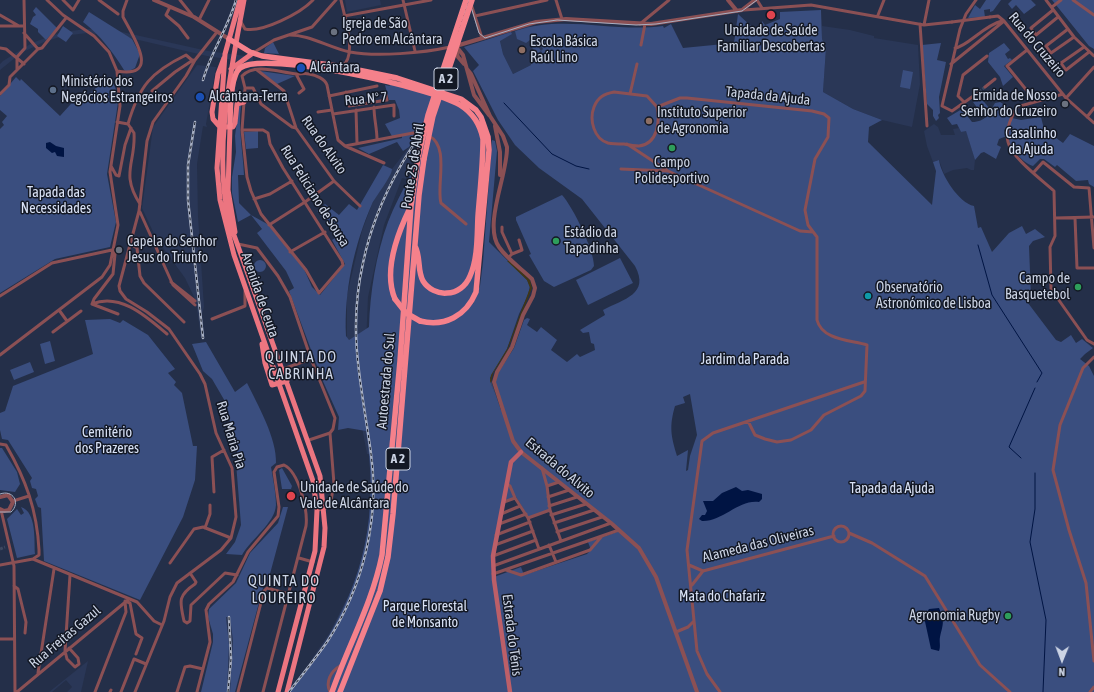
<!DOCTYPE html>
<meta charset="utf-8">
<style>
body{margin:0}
#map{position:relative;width:1094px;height:692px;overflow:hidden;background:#242f49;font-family:"Asap Condensed",sans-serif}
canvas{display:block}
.north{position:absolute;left:1042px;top:640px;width:40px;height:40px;-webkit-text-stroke:3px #131824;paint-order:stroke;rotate:181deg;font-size:11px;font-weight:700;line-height:16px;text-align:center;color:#ccd4e5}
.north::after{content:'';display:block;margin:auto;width:14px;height:18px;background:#ccd4e5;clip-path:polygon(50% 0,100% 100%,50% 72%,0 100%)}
</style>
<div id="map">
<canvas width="1094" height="692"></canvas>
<div class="north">N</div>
</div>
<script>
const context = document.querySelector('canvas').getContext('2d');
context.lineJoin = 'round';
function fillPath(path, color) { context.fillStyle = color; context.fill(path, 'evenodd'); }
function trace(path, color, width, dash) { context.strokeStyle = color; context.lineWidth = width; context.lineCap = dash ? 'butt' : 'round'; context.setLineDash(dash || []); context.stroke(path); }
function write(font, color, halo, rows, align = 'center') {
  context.font = font + ' "Asap Condensed",sans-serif'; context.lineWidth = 3; context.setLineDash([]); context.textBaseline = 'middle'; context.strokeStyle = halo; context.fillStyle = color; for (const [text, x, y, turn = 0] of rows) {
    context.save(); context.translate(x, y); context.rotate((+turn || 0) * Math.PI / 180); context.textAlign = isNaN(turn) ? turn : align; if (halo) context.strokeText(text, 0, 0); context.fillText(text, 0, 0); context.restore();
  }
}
fillPath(new Path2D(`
 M345,0H380L381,5L347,12Z
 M530,26L544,49V56L531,63V65L513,74L503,54L499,36Z
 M822,26L850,30L874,36V38L918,45L920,84L912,127L882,120L853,109L823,92L826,48L822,39Z
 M87,29L113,30L208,51L253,57V63L207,56L126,37L87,33L63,36L44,42L21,53L0,70V64L3,61L32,43L62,32Z
 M197,65L216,67L206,124L207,127L203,126L197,164L198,216L204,307L202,314L205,338H201L196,301L185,278L156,238L142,208L153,127Z
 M934,124L938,127L941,135H955L953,129L959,128L961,132L966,130L975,160L974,170H971L967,168L953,170L944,174L939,160L933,162L927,146L924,131Z
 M409,147L414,150L406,179L402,178L384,225L368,297L366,345L379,454L364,579L316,664L311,660L329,634L352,589L360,568L369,525L371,476L370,454H367L347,348V295L362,231L372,204L392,169Z
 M226,617H231L233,641L230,692H227L229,645Z
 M88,661L81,692H67L72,687L66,680L52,692H49Z`), '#2a3757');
fillPath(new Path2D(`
 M986,0H1001L993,11L990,12V9L984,10L985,17L968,18L975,5L980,9Z
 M1012,0H1031L1036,5L1024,14L1016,5L1012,9L1008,4Z
 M1052,0H1094V49L1089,46Z
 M36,7L57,28L46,40L38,32V29L30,24L33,17L36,15L33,11Z
 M821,10L822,39L826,48L823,92L853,109L882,120L869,127L868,142L932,205L936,171L933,162L939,160C941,175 959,203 974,206L978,228L981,227L992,252L1009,233L1022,226L1026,234L1035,229L1045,237L1033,241L1029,246L1031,297L1028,303L1056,340L1061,342L1071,335L1076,343L1082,339L1093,348L1085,354L1080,359L1089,366L1094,376V692H287C298,678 311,664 321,649C365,579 379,513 366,431L348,428L338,430L339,417L322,379L289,291L294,288L286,271L257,233L262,229L251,215L238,222L232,193V177L236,152L235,136L239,105L241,106C238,129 243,151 244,175H238L239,203L251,215L269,225L304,269L312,287L320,295L345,264L332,240L337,237L317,211L325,204L339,215L349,204L357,210L383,165L392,169C392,176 376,196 372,204C354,245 344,291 346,336L349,340L369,327C370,293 376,254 388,222C394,206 403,190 411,174L410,197L415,157L421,134L418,133L409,147L403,151L397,142L369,154L358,148L402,138V136L393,138L385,124L400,118L399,110L395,100H389L385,85L390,86L386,79C402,84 418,89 433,94C470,105 485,111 486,153L473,304L480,286L483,262L492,140L495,141L497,151L489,242L527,280L530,286L528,295L519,314L507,349L490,378L501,410L505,412L495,382L498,373L514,348L524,320L527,318L530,319L527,325L537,332L541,327L557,340L551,350L567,362L577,354L580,357L595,350L594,344L591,343L589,332L583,333L580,330L605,315L603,310C624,299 650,294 635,266L582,199L539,168L515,145L498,120L473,71L479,65L464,47L511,32L512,34L500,41L503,54L513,74L531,65V64L544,56L541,51L536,54L530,44L535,41L541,51L543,49L538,39L531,41L530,40L526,43L517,39L515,31C565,14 613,33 663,26L664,28L671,24L683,48L734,43L738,14L753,28L762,25V21L765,25L780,19V12ZM690,394L697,435L690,456L688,470L686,471L688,450L677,456C671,436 669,427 675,406L685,403L683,397ZM560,481L620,531L588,542L591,550L587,554L524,575L521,567L494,577L493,555L505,501L516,497L529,518L551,510L548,486Z
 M89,12L132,39L140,54L135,68L127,72L124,70C112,51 101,36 83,22Z
 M63,26L73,33L66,42L57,36Z
 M273,42L279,54L264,53L265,48Z
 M941,43L937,60L946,62L939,97L940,113L938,115L939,118L936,121L933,116V110L927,104L922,45Z
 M1004,43L1010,50L1005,54L1008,59L1010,58L1012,60L1004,66L1013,77L1003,86L1000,77L988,62L989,53Z
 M903,70L913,72L910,89L900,87Z
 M260,71L295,76L277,84Z
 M110,76L119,96L107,174L116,222L110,247L55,259L0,293V129L4,125L2,122L7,116L0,110V96L16,77L20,81L21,79L60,116L79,95L83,99Z
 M980,97L990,109L984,117L973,102Z
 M1000,102L1014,111L1012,118L1021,120L1041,117L1044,129L1063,143L1070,134L1094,146V187L1089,184L1088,180L1076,181L1057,165L1055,167L1044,159H1040L1033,166C1022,163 1010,147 1007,136L999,139L997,145L1001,147L996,159L984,152L981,153L975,160L966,131L961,132L957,124L952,125L947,118L962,109L972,122C986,122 989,113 995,103Z
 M258,131V148L246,149L244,132Z
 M562,195C573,207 594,250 594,266L591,270L554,287L544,281L529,255L531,254L516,220V217Z
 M620,258L633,283L588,305L576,280Z
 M254 266a6 6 0 1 1 12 0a6 6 0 1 1-12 0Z
 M110,319L120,323L123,320L148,335L175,369L168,373L176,382L174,385L182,393L193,446H197L195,480L183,517L140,600L44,561L41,508L38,507L35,499L38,496L36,489L32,488L30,481L32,478L8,440L2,439L0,430V413L5,411L13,386L93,354L85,320Z
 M50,341L55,361L45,364L40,344Z
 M206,342L235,392L247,383C258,405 277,439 276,463L271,467C273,479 276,493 276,505C275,523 251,539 242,555L226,554L235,542L241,525L236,463L239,462L226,403L212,379L203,371L192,344Z
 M30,362L34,372L14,380L10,370Z
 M0,448H2L17,472L20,484L15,492L0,490Z
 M282,468L292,486L291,489H282L279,470Z
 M21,507C37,512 34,541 35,554L17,558L7,519L17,509L21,515L24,513Z
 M283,507H288L267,585L264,584L235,692H230L233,641L230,617H226L229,645L227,692H201L213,642V634L208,617L209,609L236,583L250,553L278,523Z`), '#3a4e7f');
fillPath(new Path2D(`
 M507,261H510L530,280L532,288L507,351L493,373L491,383L495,394L490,381L491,375L507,349L530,288L527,280Z`), '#403717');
fillPath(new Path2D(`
 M50,142L56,146L64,148V157L57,156L55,152L52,153L46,148V143Z
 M736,487L742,491L748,490L762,494V499L759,502C739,499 722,522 702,521L699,519L702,515H705L707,511L703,501H713L722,493Z
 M939,608C945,622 943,624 940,637C939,642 941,646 939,651L931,649L924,617L929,609Z`), '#001443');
trace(new Path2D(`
 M504,103L552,154L576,166L589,169
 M978,245L992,295L1042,373L1037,382
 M1021,458L1009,447L1035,388
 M1035,473V509L1030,542L1046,620L1043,692`), '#001443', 1);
trace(new Path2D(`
 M979,92L985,87
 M0,549L5,547`), '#3d4860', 3, [3, 1.5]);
trace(new Path2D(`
 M63,0L73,10L79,0
 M99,0L118,14
 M180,0L192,15
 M341,0C344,15 358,57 342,66
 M403,0L415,51
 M556,0L562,19
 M757,0L762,8
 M976,0L966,14L960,29L942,106L952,111L979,92
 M1046,0L1074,37L1094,56
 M1073,0L1094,15
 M471,4L482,38
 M170,7L166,15L179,26L188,38
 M1052,7L1061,0
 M744,10L811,5L924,25L952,22
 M1053,10L1031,28L1036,35L1058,17
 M0,15L19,26H24
 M878,15L884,0
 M344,16L431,0
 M475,16L547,0
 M990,17L998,16L1004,21L1066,98L1094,123
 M199,20L209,0
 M241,22L245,29C262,33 301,13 313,0
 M640,24L669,0
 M920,24L927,126
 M924,25L929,0
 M0,26H18
 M1068,29L1046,46L1051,53L1074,37
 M24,33L38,49
 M288,35C309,34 329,48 350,52C377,57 423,53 450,47
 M641,45L645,24
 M1084,47L1061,63L1066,70L1089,52
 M0,48L6,49L24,64
 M955,48C967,47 984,25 1002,21
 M1027,50L1007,66L1028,92
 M253,53L274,40L312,27L336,0
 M17,57L25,48L24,0
 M17,57V69
 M951,64L1004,21
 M257,70L284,91L296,128L334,181L360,206
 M117,71C162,79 133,36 123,17V11L127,0
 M296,74L304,89L299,93
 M985,87L995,79
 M245,88H253L261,104L292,127L296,128
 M152,91L175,72L193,60
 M346,92L349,106L387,100L386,95
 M614,92L647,96L657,107C660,121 658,144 639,146C634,146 629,145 624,144C619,144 613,144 608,143C594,139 589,120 594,107C598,97 604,94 614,92Z
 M0,94L9,85L10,77L38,49L42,48L66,18
 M630,94L637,64
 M1063,94L1017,107C1011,117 1005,130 1008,142C1011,157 1042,180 1054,191L1055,236L1050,247L1051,289L1087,340L1094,344
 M329,96L377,86
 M1066,98L1094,67
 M136,99L143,102
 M964,102L958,96L963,75L987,56
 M374,107C374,119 377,128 377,140
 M657,107L680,98H687L812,111L824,114L829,118L828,137L815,159L805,210L808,225L817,237V320C822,340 850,340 867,345L865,391L861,396L824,415L811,430L791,440L777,442L765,439L755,435L748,421
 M356,110L357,143
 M318,112L332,110
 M333,114L394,105V116
 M1087,117L1094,108
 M117,122L128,124L134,133C136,163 120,173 140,204
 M128,124C139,86 151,72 186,55L193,61
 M242,130H263L268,133L270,144L283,168L342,261L343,265L319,293L306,270L261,214L251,191L247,177L242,130L245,88L242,76C255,62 281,73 297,74C301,74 306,73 309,74C316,75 325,79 327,85L338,140L345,146L384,163
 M429,136C450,146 436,186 441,203L466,224
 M627,144L668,171L800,231L813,232
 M345,146L413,133L424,134
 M111,166L116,175L119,176L125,145L131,128
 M621,169L668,171
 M1034,172L1043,162L1074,187L1089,188L1094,248
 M254,199L270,194L292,181
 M140,212L173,285L195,305
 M1055,218L1094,217
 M1075,218L1077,268H1094
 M269,225L305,202L334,181
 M502,227V232L512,254L509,257
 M130,244L137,248L140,276L144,283L184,322
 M238,244L257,248L278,276L290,297L311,359L335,418L333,429L330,433L334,484L330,506L324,509L317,510
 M112,250L115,254L113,274L94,299L92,304C120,292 147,317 167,334
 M290,252L325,232
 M512,254L522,250L519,240
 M171,282L195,301
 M0,296L52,263L112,250
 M92,304L118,314
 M59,310L67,321
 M212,319L245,306V291
 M53,332L81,311
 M0,355L102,277L110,265L118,225L110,172L120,106L117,71L109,52L94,36L63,15L47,0
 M1094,357L1083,368L1060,425L1053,470L1069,530L1086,583L1094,661
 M283,369L311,359
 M309,440L330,433
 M0,444L6,445C26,480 37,510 39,550V555L33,559L0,565
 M542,468L547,486L550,510L561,541
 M507,484L510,486L515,498L528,518L539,549
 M547,486L559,482
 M214,492L212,457L224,450
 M548,497L569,490
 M13,501L29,496
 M504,502L515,498
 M549,506L577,497
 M1,510L14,566L15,692
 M501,514L520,506
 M551,515L586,504
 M528,518L550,510
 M554,523L594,510
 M499,524L526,514
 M833 534a8 8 0 1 1 16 0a8 8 0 1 1-16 0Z
 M205,528L210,514V505
 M557,532L602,517
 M849,533L872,543L925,576L980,665L1010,692
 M496,535L530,522
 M495,545L533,531
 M549,545L556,562
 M493,556L536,540
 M299,558L313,562
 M33,559L137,602L154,621L162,625
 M170,563L194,529L203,527L231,538
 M689,565L703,571L834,536
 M493,566L611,523
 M506,570L521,575L590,550L602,536
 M190,573L196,582L195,584C177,596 180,602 184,621L187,623L190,621L191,605L225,573L237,575
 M493,574L619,530
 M692,585L703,571
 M14,586L18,589L26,622L25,633
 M125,601L130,603L136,634L142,638L136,654
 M676,632L688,627L694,621
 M0,639H14
 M69,648L78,658L79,664L75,667L67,659L65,651L70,575
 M38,673L54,569
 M17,692L129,599
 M95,692L126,612L125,602
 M110,692L111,690
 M121,692L134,659L146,664
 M135,692L164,621L170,597L177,583L221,550L231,538L236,517L232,468L216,433L205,384L200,374L169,329L147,312L126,299L120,291L119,286L139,211L147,141L153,122L186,76L195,60L217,32
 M177,692L185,667L190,666L203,669
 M197,692L210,642L206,610L209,604L233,582L248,552L278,516L279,507L274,472L277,467L284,465C299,472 308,511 306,526L263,692
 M238,692L264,591L267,588L289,594
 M330,692C325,682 331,671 340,666
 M720,692L707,674L697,651L687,550L702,441L713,433L864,382
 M1090,692L1094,687`), '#8b5054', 3);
trace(new Path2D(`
 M154,0L194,17L229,39
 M728,0L737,11
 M456,46L536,22L566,19L651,24L742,10L755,0
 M456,46L463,55L474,95L489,115
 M456,50L458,57L464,64
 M467,69L471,74L490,116L503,136L507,147C508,174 483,224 499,247C507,259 522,269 532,279L535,288L533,296L523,315L512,347L497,372L494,382L513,441L521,452L611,523L639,548L656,577L697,692
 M495,126L500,152V175
 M0,497L8,495L13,502L9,510L4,511L0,509`), '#8b5054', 4);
trace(new Path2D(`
 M510,692L494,580L493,556L511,462L521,452`), '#bc5f68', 4.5);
trace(new Path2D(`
 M240,0L225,54L217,168L220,200L234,255L313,481L317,510L315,551L278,692
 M244,0C231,71 213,150 229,221L320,476L325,528L324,547L287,692
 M224,58L218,74L212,112L213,119L220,127H233L235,123L237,104L244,102
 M231,69L253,53
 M230,127L228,190L235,232
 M262,344L265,363L272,385L287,381`), '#ec7580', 5);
trace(new Path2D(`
 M229,39L250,52L262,56L338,66L368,72L397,78L461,99L476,110L481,117L488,137L489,150L476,292C466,316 445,327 420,321
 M230,127C230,114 230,76 240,68C265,50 433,88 460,105C473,113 480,124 483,139C483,165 480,190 478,216C477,235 478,258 470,276C466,286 457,293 447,293C438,294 428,289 423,281C417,270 421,257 415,246
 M395,299C383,271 397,235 409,210
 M332,692C348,646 372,604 382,555L400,361L411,206L418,158
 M340,692L380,591L388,557L393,514L419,195L424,159`), '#f5818b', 5.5);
trace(new Path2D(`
 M469,0L479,33L485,38L529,24L557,20L636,25L656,24L742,11L757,0
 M0,494C13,489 21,503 11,512H0`), '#a8b0c3', 1);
const rail = new Path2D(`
 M203,80C211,52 228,28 236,0
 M195,122L188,165V200L203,338
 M228,692L231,659L229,617
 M289,692C302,675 315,659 327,642C363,587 380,519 371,454C362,386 347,334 363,263C370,229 383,197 400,167C409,150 422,134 430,116C436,103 439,88 444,74C452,49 461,25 468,0`);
trace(rail, '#a8b0c3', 2.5);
trace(rail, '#131824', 1, [3]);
trace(new Path2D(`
 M952,22L990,17`), '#8b5054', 3);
trace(new Path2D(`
 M418,158L428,115L466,0
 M424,159L433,116L472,0
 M395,299L406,313L420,321`), '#f5818b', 5.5);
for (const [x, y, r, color] of [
 [771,15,5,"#e0444e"],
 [334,32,4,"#6b7280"],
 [522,50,4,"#8d6e63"],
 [301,68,5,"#1a4fb4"],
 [53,90,4,"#5c6f8a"],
 [200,97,5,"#1a4fb4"],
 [1065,104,4,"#6b7280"],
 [649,121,4,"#8d6e63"],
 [672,148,4,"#2e9e5b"],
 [556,241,4,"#2e9e5b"],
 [119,250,4,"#6b7280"],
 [1078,287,4,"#2e9e5b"],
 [868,296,4,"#0f9aa8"],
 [291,496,5,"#e0444e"],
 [1008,616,4,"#2e9e5b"]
]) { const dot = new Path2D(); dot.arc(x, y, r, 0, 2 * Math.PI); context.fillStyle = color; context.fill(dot); trace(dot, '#131824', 1.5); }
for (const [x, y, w] of [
 [446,79,24],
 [398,459,24]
]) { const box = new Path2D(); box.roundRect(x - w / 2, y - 11, w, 22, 3); context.fillStyle = '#131824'; context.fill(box); trace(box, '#ccd4e5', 1); }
write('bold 13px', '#ccd4e5', null, [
 ["A 2",446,79],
 ["A 2",398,459]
]);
write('14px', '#ccd4e5', '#131824', [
 ["Igreja de São",342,24],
 ["Pedro em Alcântara",342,40],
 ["Unidade de Saúde",771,31,"center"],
 ["Familiar Descobertas",771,47,"center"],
 ["Escola Básica",530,42],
 ["Raúl Lino",530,58],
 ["Alcântara",310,68],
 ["Ministério dos",61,82],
 ["Negócios Estrangeiros",61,98],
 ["Ermida de Nosso",1057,96,"right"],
 ["Senhor do Cruzeiro",1057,112,"right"],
 ["Alcântara-Terra",209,97],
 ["Instituto Superior",657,113],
 ["de Agronomia",657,129],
 ["Campo",672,163,"center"],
 ["Polidesportivo",672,179,"center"],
 ["Estádio da",564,233],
 ["Tapadinha",564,249],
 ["Capela do Senhor",127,242],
 ["Jesus do Triunfo",127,258],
 ["Campo de",1070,279,"right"],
 ["Basquetebol",1070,295,"right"],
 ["Observatório",876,288],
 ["Astronómico de Lisboa",876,304],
 ["Unidade de Saúde do",300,488],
 ["Vale de Alcântara",300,504],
 ["Agronomia Rugby",1000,616,"right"]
], 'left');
write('14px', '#ccd4e5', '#131824', [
 ["Rua do Cruzeiro",1037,45,50],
 ["Tapada da Ajuda",768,96,6],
 ["Rua Nº 7",366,99,-5],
 ["Rua do Alvito",324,145,55],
 ["Ponte 25 de Abril",413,166,-81],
 ["Rua Feliciano de Sousa",315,196,58],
 ["Avenida de Ceuta",260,295,71],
 ["Autoestrada do Sul",386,381,-85],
 ["Rua Maria Pia",231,435,73],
 ["Estrada do Alvito",560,468,40],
 ["Alameda das Oliveiras",758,544,-14],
 ["Estrada do Ténis",512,635,83],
 ["Rua Freitas Gazul",65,637,-40]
]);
write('14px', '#d9e2f6', '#131824', [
 ["Casalinho",1031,134],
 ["da Ajuda",1031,150],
 ["Tapada das",56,193],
 ["Necessidades",56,209],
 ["Jardim da Parada",745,360],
 ["Cemitério",107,433],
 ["dos Prazeres",107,449],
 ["Tapada da Ajuda",892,489],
 ["Mata do Chafariz",722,597],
 ["Parque Florestal",425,607],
 ["de Monsanto",425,623]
]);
context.letterSpacing = '1px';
write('15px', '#ccd4e5', '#131824', [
 ["QUINTA DO",301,357],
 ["CABRINHA",301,374],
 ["QUINTA DO",284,581],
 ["LOUREIRO",284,598]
]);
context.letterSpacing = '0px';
</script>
